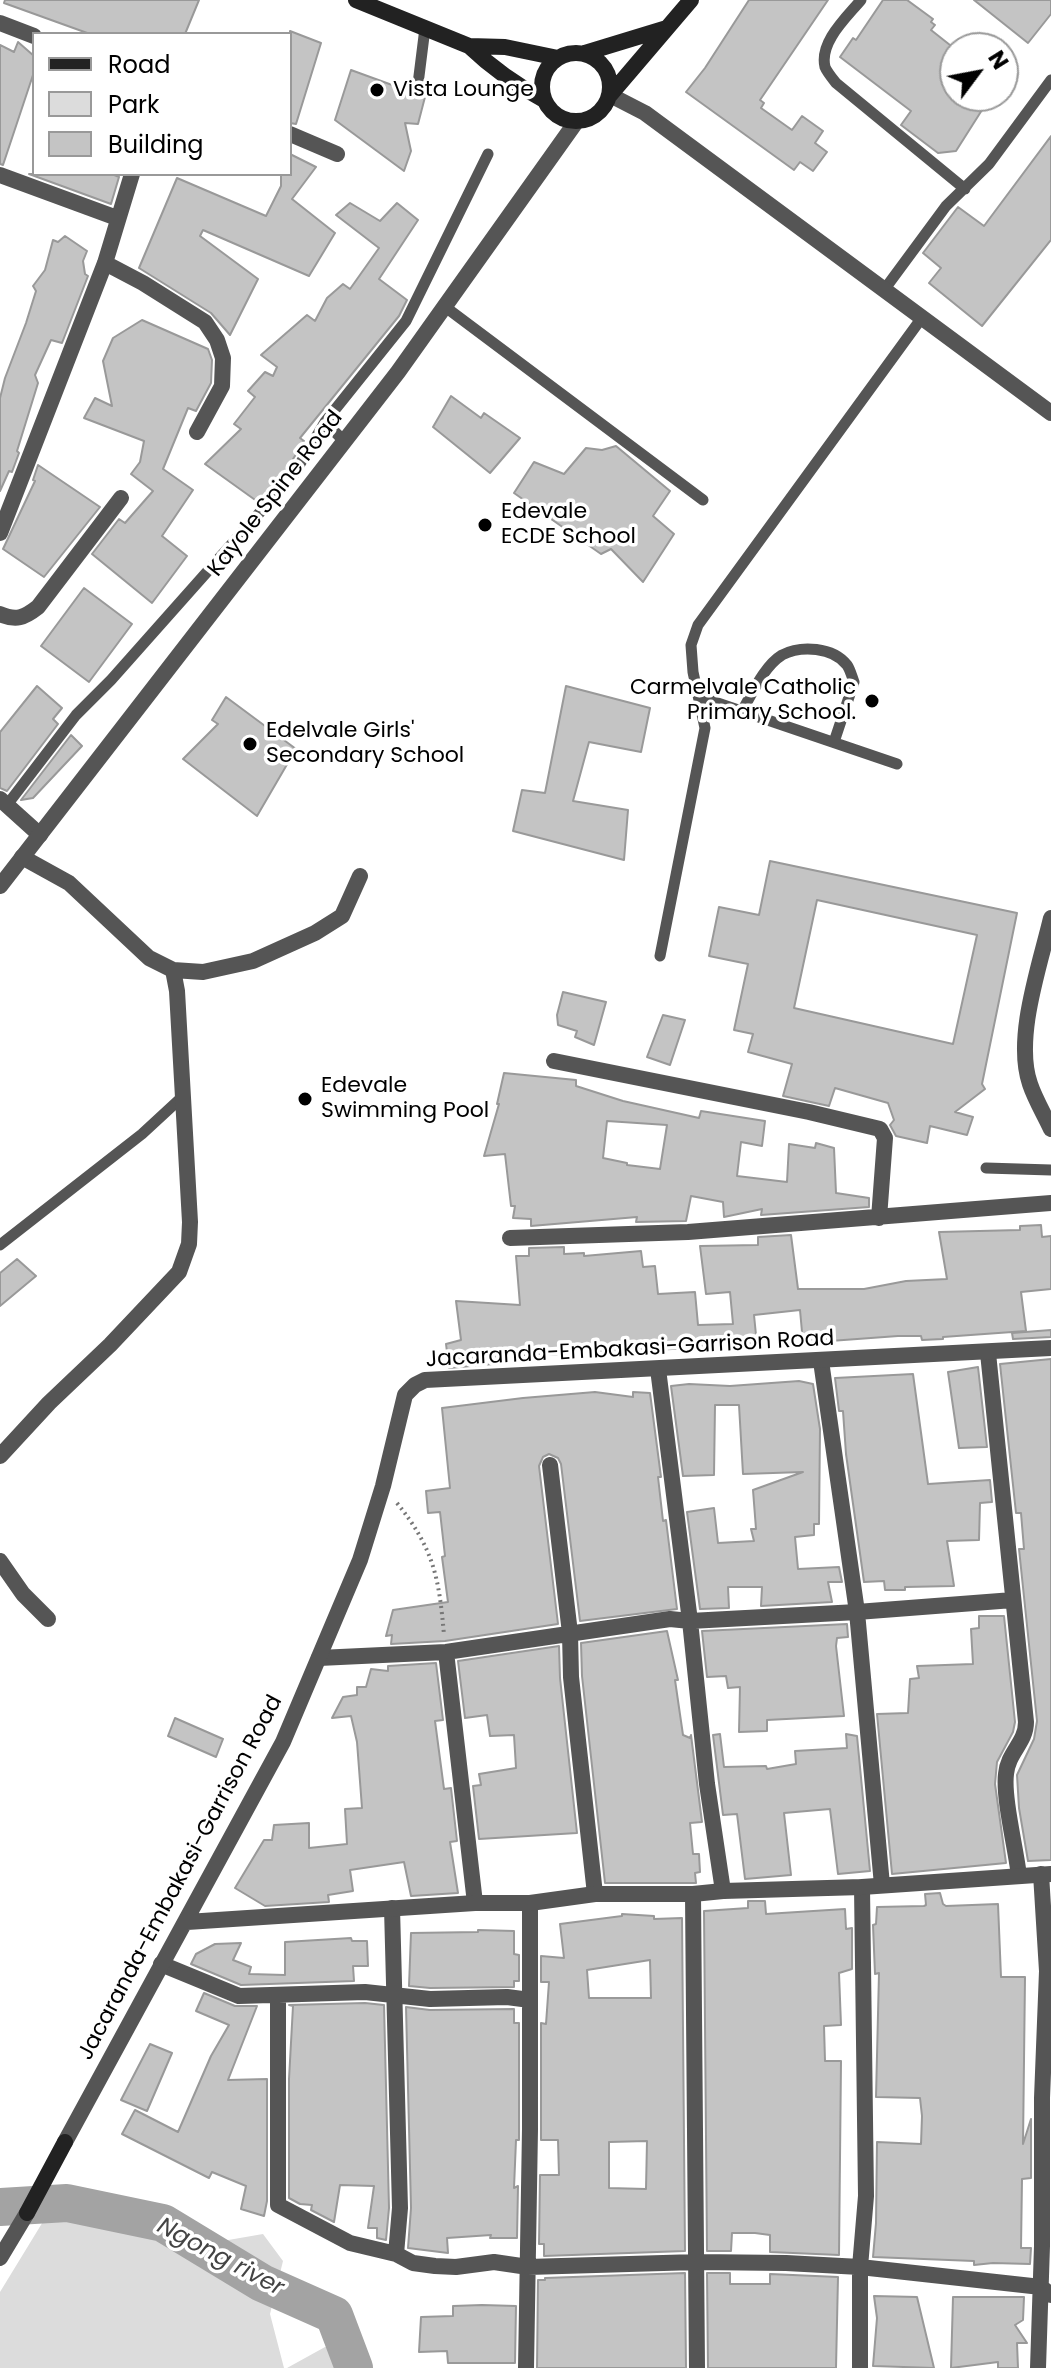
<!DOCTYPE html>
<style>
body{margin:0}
#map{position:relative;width:1051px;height:2368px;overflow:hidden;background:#fff;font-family:Poppins,sans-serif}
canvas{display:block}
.legend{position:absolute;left:32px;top:32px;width:260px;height:144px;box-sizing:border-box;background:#fff;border:2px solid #999;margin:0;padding:10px 14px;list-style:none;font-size:24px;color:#000}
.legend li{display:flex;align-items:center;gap:16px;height:40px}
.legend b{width:40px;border:2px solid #999}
.north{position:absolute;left:939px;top:32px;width:80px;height:80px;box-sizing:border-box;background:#fff;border:2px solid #999;border-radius:50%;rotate:58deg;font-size:22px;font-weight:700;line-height:32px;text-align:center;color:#000}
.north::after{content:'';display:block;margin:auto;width:28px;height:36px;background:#000;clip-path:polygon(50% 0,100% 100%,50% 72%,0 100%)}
</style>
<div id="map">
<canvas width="1051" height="2368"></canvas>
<ul class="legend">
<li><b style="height:10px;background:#222"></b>Road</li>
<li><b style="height:22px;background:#dcdcdc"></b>Park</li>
<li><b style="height:22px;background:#c4c4c4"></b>Building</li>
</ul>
<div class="north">N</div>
</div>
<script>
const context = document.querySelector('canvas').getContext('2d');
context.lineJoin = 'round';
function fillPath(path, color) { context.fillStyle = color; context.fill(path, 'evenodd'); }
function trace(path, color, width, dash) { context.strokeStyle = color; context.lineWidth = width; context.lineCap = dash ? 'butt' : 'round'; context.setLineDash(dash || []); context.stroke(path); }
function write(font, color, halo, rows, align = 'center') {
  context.font = font + ' Poppins,sans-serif'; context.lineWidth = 7; context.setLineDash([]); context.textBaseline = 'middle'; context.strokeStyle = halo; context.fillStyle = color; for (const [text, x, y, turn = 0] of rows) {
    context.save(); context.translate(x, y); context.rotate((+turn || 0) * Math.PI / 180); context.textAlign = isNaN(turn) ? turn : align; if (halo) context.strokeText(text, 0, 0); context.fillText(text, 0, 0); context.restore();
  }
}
fillPath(new Path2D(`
 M120,2208L177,2221L211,2243L263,2234L283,2261L270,2314L284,2368H0V2292L44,2220Z
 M362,2338L371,2368H287L325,2347Z`), '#dcdcdc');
trace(new Path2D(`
 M0,2207L67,2203L163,2223L262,2283L334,2315L354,2368`), '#a3a3a3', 38);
const building = new Path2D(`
 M5,0H199L185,34H90L4,3Z
 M749,0H828L760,100L764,103L761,108L792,130L802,116L823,131L815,143L827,152L813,171L800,162L794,170L686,92L705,68Z
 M883,0H907L933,19L931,22L935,25L931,30L955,49V79L951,85L955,88V96H964L982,110L956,151L938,153L901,125L911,111L840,57L853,38L856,40Z
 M974,0H1051V14L1028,43Z
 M290,31L321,43L296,124L290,123Z
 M18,42L34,56V72L3,165L0,164V45L14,52Z
 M351,70L425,97L418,124L405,123L411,151L404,171L335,120Z
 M1051,136V240L982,326L929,283L941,268L923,253L958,207L984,226Z
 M290,154L316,167L292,199L335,233L309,276L203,230L200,236L258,279L230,335L211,313L139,268L177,178L266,216L281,186V174H290Z
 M29,174H112L119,177L111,204Z
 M350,203L380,221L397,203L418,220L379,279L407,300L399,316L300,438L304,441L287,469L258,502L205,464L241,429L234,424L255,397L248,391L265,372L273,376L277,367L261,355L307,315L315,321L327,298L343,284L350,289L379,248L336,215Z
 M65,236L87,251L83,261L85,274L88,276L62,343L51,340L35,375L38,383L17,451L19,453L12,472L9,471L0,491V398L5,378L26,323L36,291L33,286L45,270L53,240L58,242Z
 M142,320L208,349L212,360L211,383L196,411L188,408L163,469L193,490L162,536L187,556L152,603L92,554L119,519L125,523L153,491L131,474L140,462L144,441L84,418L95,398L112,406L103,361L113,338Z
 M451,396L481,418L484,413L520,438L490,473L433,427Z
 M616,446L670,491L653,516L674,534L643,582L611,549L601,554L514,493L534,462L564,474L586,448L602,450Z
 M38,465L100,507L44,577L3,549L35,481L33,480Z
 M84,588L132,624L89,682L41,646Z
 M37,686L62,708L53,719L58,724L7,791L0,788V732Z
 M566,686L650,708L641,752L589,742L573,801L628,810L624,860L513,831L522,790L545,793Z
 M226,697L296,749L257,816L183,759L218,724L212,720Z
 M71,735L82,746L33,798L21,800Z
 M770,861L1017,913L982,1084L985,1089L955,1112L973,1117L967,1135L930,1126L927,1143L896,1136L890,1125L894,1120L888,1103L835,1088L829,1106L783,1096L792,1064L748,1052L753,1034L734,1030L748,964L709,956L719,907L759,915ZM817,900L977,935L953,1044L794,1008Z
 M563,992L606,1002L594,1045L575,1037L577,1031L558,1025L557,1015Z
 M663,1015L685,1020L670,1065L647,1057Z
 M504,1073L576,1080V1086L623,1101L699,1118L701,1111L765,1121L762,1146L741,1142L737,1176L787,1182L789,1144L815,1148L816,1143L834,1148L836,1193L869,1198V1207L761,1215L762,1209L724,1217L723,1202L691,1196L686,1221L636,1222L637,1217L531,1226V1219L513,1218L515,1206H511L505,1154L484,1156L499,1104H497ZM607,1121L667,1125L660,1169L627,1165V1163L603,1158Z
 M1041,1225L1042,1237L1051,1236V1289L1021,1292L1026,1331L943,1337V1339L922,1340L921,1336H898L803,1343L800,1310L754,1315L757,1345L524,1356V1359L493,1364L449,1368L446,1344L461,1340L456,1301L520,1305L516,1256H529V1248L564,1247V1254L584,1253V1256L641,1251L643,1267L655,1266L658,1294L695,1292L698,1325L733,1324L730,1292L706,1294L700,1246L758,1245V1237L791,1235L798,1289H864L906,1281L947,1279L939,1232L1020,1230V1226Z
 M17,1259L36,1276L0,1306V1273Z
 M1051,1330V1337L1013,1339L1012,1333Z
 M1051,1359V1860L1028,1861L1019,1808L1017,1775L1034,1739L1037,1721L1019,1549H1024L1021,1513H1016L1000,1364Z
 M978,1367L987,1447L959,1448L948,1372Z
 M913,1374L928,1484L990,1480L992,1502L980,1503L979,1540L947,1541L954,1586L905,1587V1590H885L884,1581L864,1582L846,1454L843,1411H839L835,1378Z
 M799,1381L813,1384L820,1429L819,1524H814V1535L795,1537L798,1569L839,1567L842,1582H828L832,1602L761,1606L762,1587H728L729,1608L700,1609L687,1512L714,1508L718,1543L754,1541L751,1529H756L753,1490L803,1472L743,1474L739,1405H715L714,1475L683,1476L671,1386L689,1384L730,1386Z
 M595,1392L633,1397V1392L650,1393L661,1477H658L663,1521L666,1520L677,1609L580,1621L561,1464L558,1458L549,1454L543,1457L539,1466L558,1624L445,1641L391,1644L392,1635L386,1636L393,1610L448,1602L442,1557L445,1556L440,1512L428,1513L426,1491L450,1488L442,1408L523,1398Z
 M979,1616H1004L1015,1722L1013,1732L997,1762L995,1784L1006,1863L892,1874L877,1714L908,1713L910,1679L919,1678L917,1666L973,1664L971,1629L979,1628Z
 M847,1624L848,1637L837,1638L836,1646L844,1716L767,1720V1731L739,1732L740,1687L728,1688L726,1676L707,1677L702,1631Z
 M667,1631L678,1680H675L683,1735L690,1738L691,1735L702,1822L690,1823L693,1854H699L700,1872L695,1873L696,1883H605L582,1676L581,1643Z
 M559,1646L560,1678L577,1833L479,1839L473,1786L481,1785L479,1774L516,1768L514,1735L490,1736L487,1715L465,1718L458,1661Z
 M436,1663L443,1720L435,1721L444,1789L451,1788L457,1841L450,1842L458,1893L411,1896L404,1862L350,1870L353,1891L328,1895L329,1902L265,1906L235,1888L264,1840H272L274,1825L309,1823V1848L347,1844L345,1809L362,1808L357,1742L351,1716L332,1718L343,1697L357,1695V1687H366L371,1669L388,1671V1666Z
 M175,1718L223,1739L216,1757L168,1736Z
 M720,1734L724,1767L766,1766L767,1769L796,1764L795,1751L847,1748L846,1734L857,1736L870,1871L838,1874L830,1809L784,1813L791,1875L745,1879L737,1814L723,1815L713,1735Z
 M940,1893L943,1904L946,1906L998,1904L1001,1977H1025L1023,2144L1031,2119V2178L1022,2179L1021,2248H1031L1030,2264L993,2263L974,2265V2261L873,2257L876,2223L877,2142L921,2144L922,2116L920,2098L876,2097L879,1973L875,1974L873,1925L876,1924L877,1907L924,1906L926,1905L925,1894Z
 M748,1901H765L766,1914L845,1909L846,1929L852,1928V1969L839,1973L841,2025L824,2026L825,2061H841L839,2255L770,2252V2235L755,2233H732L731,2251H707L704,1911L748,1908Z
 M622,1914L654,1916V1919L682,1918L685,2251L544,2256V2244H539L540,2175H559L558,2140H541V2023L546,2024L549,1982H541V1956L564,1958L560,1924L622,1916ZM650,1960L651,1998H589L587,1970ZM647,2141L646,2189L609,2188V2142Z
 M478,1930L514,1931V1954L519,1955V1981H514V1987L430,1988L409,1986L411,1933L478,1932Z
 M351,1938L352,1941H367L368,1966H353L354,1981L241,1985L191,1964L196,1954L215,1944L241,1943L233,1960L251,1967L249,1974L285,1975V1942Z
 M204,1993L235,2006H257L228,2080L267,2079V2201L264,2216L241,2209L246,2186L212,2172L209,2178L122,2134L135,2110L178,2132L211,2056L229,2025L196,2011Z
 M365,2003L384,2005L389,2208L386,2240L377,2238V2228H368L374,2186L340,2185L334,2222L311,2210L312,2205L300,2204L289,2198V2079L293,2006L289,2005Z
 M406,2007L430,2010L514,2009V2023H519V2140H516L514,2188L518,2186L517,2238H490L491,2235L447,2238L448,2253L408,2248L411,2208Z
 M150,2044L172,2053L147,2111L121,2100Z
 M685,2273L686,2368H537L538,2280H545V2278Z
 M707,2273H730V2284H770V2274L838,2277L836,2368H708Z
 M874,2296L917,2297L934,2368L873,2366L877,2318Z
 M953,2297H1024L1023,2320L1015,2325L1027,2343H1017L1018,2368H998V2362L951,2368Z
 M482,2305L516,2306L515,2363H448L447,2351L419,2352L421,2317L453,2316V2306Z`);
fillPath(building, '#c4c4c4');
trace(building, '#999', 2);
trace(new Path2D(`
 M397,1503C434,1549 439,1578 444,1635`), '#777', 4, [2, 4]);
trace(new Path2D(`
 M861,0C847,17 819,42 825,67C827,72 832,78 836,83L965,189
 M418,84L425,28
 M884,290L946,206L989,164L1051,80
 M444,306L703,500
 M325,422L345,442
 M700,697L897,764
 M742,711C752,694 764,666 782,655C801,645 833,647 847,665C850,669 852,677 854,682L834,742
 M7,805L76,715L111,680L294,474L325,422L406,321L488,154
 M660,956L705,728L693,672L691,645L698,625L921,319
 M986,1168L1051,1170
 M0,1245L142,1134L181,1098`), '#555', 11);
trace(new Path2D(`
 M0,23L34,36
 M290,134L337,154
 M0,175L117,218
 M105,263L143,283L205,322L217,340L223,358L222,386L197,432
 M0,533L105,263L132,174
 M0,614C16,621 24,618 38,607L121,498
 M0,799L40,835
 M173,970L203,972L253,961L315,933L342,916L360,876
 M554,1061L809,1112L880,1129L885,1138L879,1218
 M510,1238L688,1232L1051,1203
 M988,1353L1026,1722C1026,1743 1008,1752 1006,1774C1003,1798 1016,1849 1019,1876
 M821,1361L857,1612L882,1885
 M658,1369L690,1621L707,1784L723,1891
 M0,1456L49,1403L110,1345L179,1272L189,1244L190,1222L177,991L173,970L149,958L69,883L22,857
 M550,1465L570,1633L571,1677L595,1894
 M0,1561L23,1594L48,1619
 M446,1652L475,1903
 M319,1658L446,1652L670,1619L690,1621L857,1612L1013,1600
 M693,1894L697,2368
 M392,1908L400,2208L396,2254
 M161,1964L239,1996L365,1992L430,1999L507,1997L530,2000
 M278,1995V2205L350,2243L396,2254L413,2263L435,2266L456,2267L494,2262L528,2267L697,2262L786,2263L860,2267L1041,2287L1051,2295
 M526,2368L530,2129V1903
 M860,2368V2267L866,2196L862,1887
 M1038,2368L1042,2246V2098L1047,1971L1041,1874`), '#555', 16);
trace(new Path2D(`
 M610,95L645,113L1051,413
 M0,886L398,372L576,122
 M1051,918C1040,965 1014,1038 1030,1084C1035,1099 1044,1114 1051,1129
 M187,1922L475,1903H530L595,1894H693L723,1891L862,1887L1051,1874
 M65,2142L283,1742L360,1560L383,1486L405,1395L415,1385L425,1380L1051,1348
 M0,2258L27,2213`), '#555', 16);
trace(new Path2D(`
 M356,0L469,46L505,47L558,58
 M469,46C492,68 516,85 544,100
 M542 87a34 34 0 1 1 68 0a34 34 0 1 1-68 0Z
 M585,53L667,28
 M610,95L691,0
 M27,2213L65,2142`), '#222', 16);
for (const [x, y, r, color] of [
 [377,90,8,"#000"],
 [485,525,8,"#000"],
 [872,701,8,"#000"],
 [250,744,8,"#000"],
 [305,1099,8,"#000"]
]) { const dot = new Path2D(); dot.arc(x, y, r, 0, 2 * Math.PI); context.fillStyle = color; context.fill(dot); trace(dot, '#fff', 3); }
write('22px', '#000', '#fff', [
 ["Vista Lounge",393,90],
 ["Edevale",501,512],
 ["ECDE School",501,537],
 ["Carmelvale Catholic",856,688,"right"],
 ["Primary School.",856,713,"right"],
 ["Edelvale Girls'",266,731],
 ["Secondary School",266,756],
 ["Edevale",321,1086],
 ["Swimming Pool",321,1111]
], 'left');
write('22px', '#000', '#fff', [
 ["Kayole Spine Road",276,494,-52],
 ["Jacaranda-Embakasi-Garrison Road",630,1350,-3],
 ["Jacaranda-Embakasi-Garrison Road",181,1878,-62]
]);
write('italic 24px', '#444', '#fff', [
 ["Ngong river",220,2258,28]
]);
</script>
